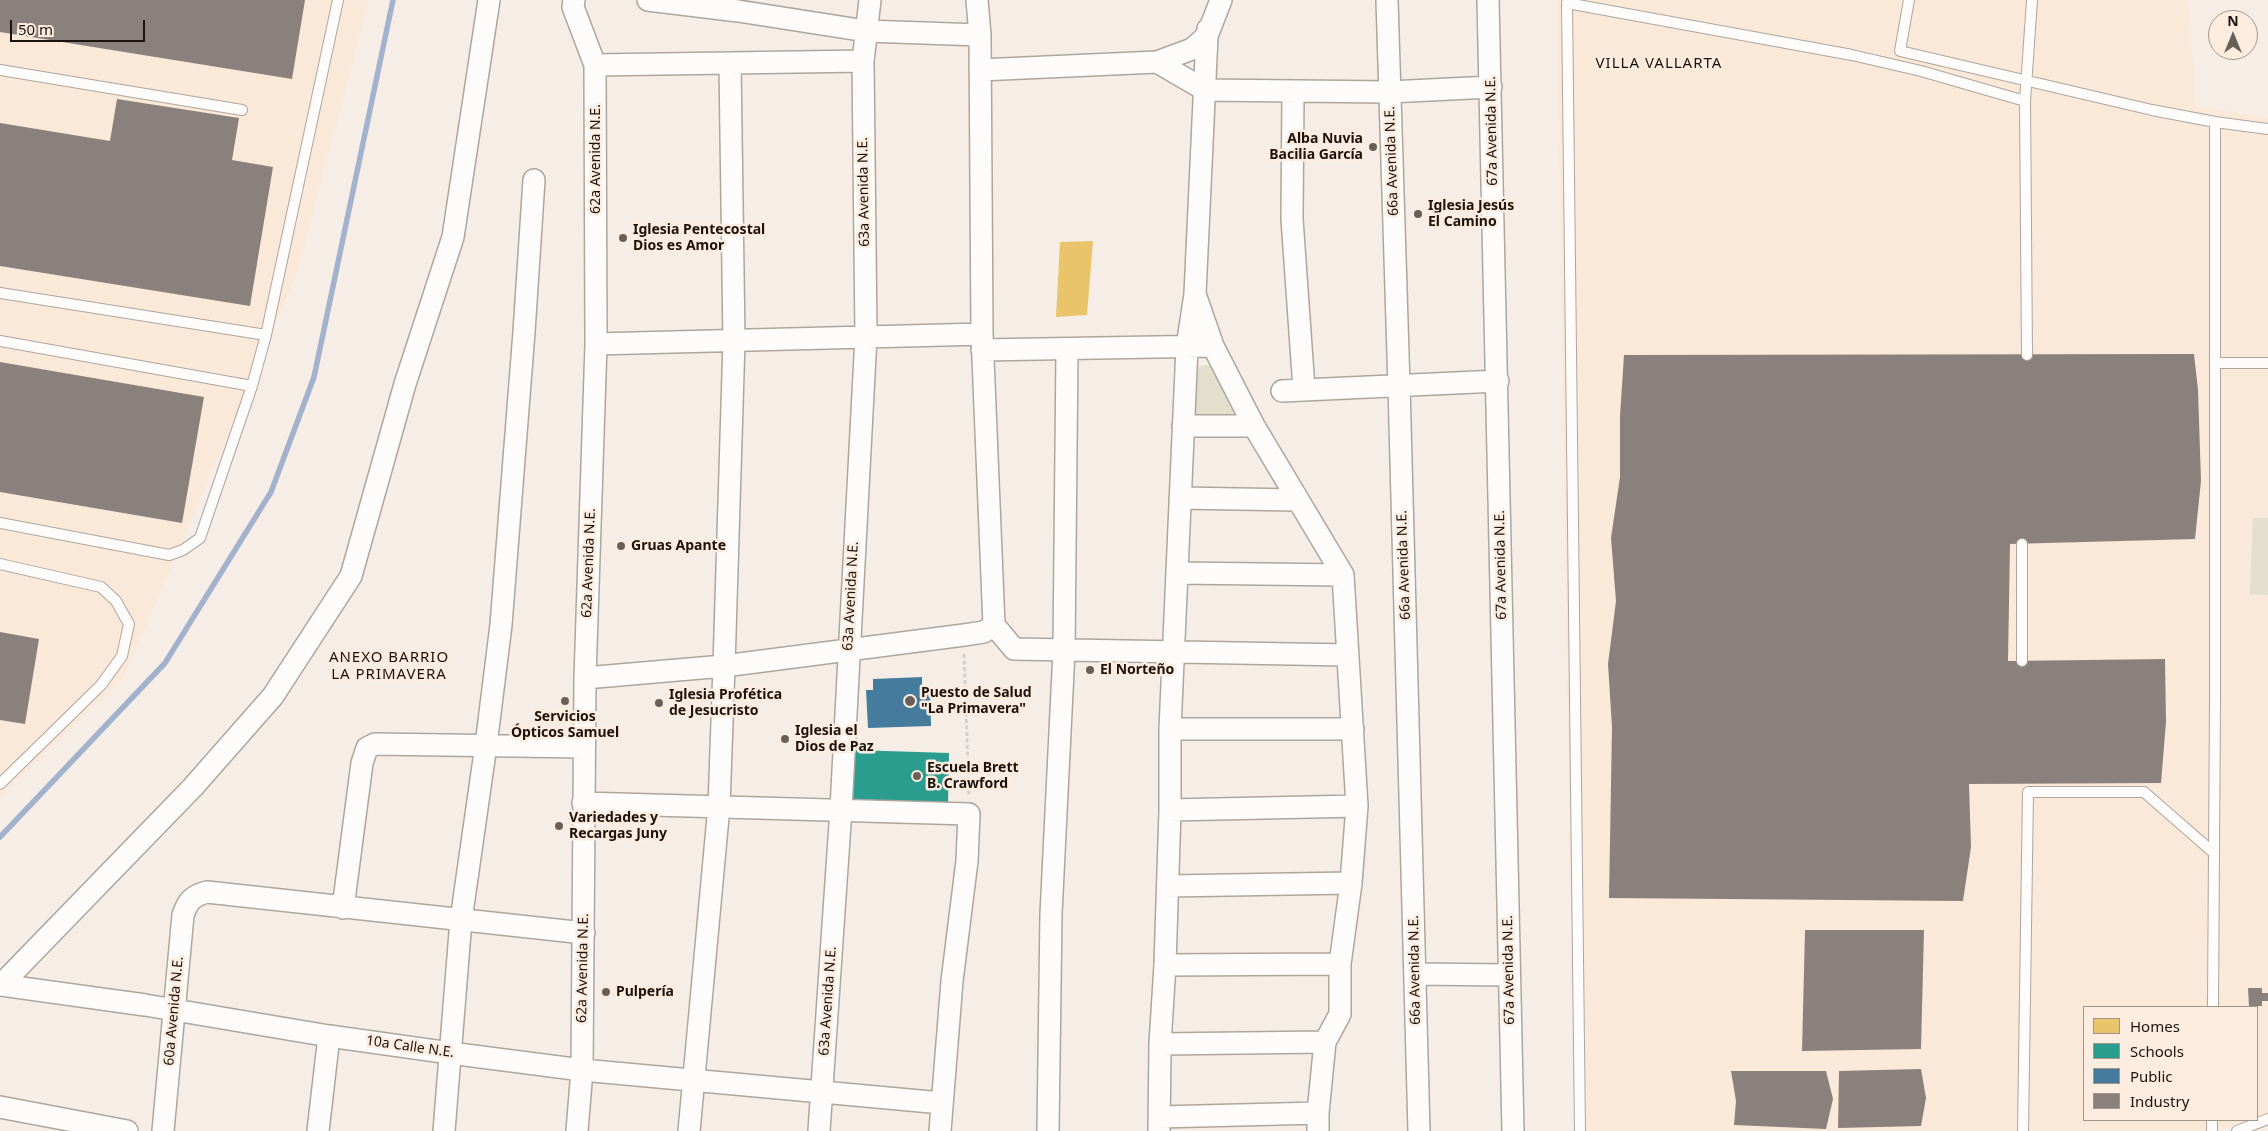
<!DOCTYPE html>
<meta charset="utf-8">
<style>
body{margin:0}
#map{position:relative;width:2268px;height:1131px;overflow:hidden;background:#f6eee6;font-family:"Noto Sans",sans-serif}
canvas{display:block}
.legend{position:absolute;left:2083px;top:1006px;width:175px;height:115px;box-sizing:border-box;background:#fcede0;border:1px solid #a2968b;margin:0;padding:6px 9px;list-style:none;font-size:15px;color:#1c130c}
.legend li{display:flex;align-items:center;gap:10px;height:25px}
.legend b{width:25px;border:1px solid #a2968b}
.north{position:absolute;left:2208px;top:10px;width:50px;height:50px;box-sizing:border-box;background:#fcede0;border:1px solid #a2968b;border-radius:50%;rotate:0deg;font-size:14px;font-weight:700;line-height:20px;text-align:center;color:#1c130c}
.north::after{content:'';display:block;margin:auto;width:18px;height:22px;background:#686058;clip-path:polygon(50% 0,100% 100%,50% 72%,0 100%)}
.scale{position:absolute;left:10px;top:20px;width:135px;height:22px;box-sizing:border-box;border:2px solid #1c130c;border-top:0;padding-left:6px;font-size:15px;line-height:18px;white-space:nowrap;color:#1c130c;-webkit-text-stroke:4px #fcede0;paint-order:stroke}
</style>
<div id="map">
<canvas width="2268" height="1131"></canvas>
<ul class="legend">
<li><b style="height:14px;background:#e9c46a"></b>Homes</li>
<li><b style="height:14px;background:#2a9d8f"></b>Schools</li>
<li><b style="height:14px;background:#457b9d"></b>Public</li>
<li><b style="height:14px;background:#8a817c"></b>Industry</li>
</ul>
<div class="north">N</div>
<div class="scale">50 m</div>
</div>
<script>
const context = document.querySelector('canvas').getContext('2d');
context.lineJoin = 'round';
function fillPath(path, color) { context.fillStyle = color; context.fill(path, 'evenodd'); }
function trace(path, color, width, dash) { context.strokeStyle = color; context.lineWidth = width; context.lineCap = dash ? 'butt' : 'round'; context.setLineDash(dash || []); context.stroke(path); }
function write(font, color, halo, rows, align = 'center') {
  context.font = font + ' "Noto Sans",sans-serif'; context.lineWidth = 5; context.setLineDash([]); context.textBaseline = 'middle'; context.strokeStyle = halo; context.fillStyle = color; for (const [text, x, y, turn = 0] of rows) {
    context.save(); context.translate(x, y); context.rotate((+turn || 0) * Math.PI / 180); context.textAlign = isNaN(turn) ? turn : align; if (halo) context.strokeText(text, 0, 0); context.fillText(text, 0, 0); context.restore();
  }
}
fillPath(new Path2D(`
 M0,0H369L297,273L124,677L0,797Z
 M1557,0H2188L2196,106L2268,118V1114L2257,1118V1007H2084V1120H2251L2217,1131H1574Z`), '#fae8d9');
fillPath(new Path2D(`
 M1208,365L1217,368L1242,417H1193L1194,371L1200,366Z
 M2253,518H2268V595L2250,594Z`), '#e2e0cc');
fillPath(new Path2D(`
 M1093,241L1087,315L1056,317L1060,242Z`), '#e9c46a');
fillPath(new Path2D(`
 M854,750L949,753L948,806L853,804Z`), '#2a9d8f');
fillPath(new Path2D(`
 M922,677V686H930L931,726L868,728L866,690H873V679Z`), '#457b9d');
fillPath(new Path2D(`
 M0,0H305L292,79L0,32Z
 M117,99L239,118L232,160L273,167L250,306L0,266V123L110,141Z
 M2194,354L2198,390L2201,481L2195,539L2010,544L2008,661L2165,659L2166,722L2161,783L1969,784L1971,847L1963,901L1609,898L1612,727L1608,664L1616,601L1611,538L1620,477V416L1624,355Z
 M0,362L204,397L182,523L0,492Z
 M0,632L39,639L25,724L0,720Z
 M1805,930H1924L1921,1049L1802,1051Z
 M2248,988H2262V993H2268V1001H2262V1006H2249Z
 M1921,1069L1926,1098L1921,1126L1838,1128L1839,1071Z
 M1731,1071H1826L1833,1099L1826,1129L1734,1125L1736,1101Z`), '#8a817c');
trace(new Path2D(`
 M0,837L165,663L271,492L314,377L393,0`), '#a3b2cc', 5.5);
const service = new Path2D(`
 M1909,0L1900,51L2152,110L2215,122V699L2213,1007
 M0,70L242,110
 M2025,101L2032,0
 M2215,122L2268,129
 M0,293L266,335
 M0,341L252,386
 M2215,363H2268
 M0,523L169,555L183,550L200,538L252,386L266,335L338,0
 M0,564L101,587L116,601L129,624L122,656L101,685L0,784
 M2022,661V544
 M1580,1131L1567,3L1852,55L1921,71L2025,101L2027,355
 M2023,1131L2028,792H2144L2214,853
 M2212,1131V1120
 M2237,1131L2268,1119`);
const minor = new Path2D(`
 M574,0L573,7L595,65L596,344L585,678L582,1070L577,1131
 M648,0L738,11L866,31L980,35
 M1387,0L1399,386L1419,1131
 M1488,0L1513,1131
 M1157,62L1192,49L1207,36L1208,29
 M595,65L863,61
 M980,70L1157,62L1205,90L1389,92L1491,87
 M1293,93L1292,219L1304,389
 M1196,297L1213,346
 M596,344L982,334
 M982,350L1213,346L1254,426L1343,575L1357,806L1351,883L1340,964V1014L1325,1042L1318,1113V1131
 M1282,391L1498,381
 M1183,426H1254
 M1180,498L1296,500
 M1179,573L1343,575
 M994,625L1014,649L1347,655
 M585,678L724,666L964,635L984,632L994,625L982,334L980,35L977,0
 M1170,729H1353
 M583,803L969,814L967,861L952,981L940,1131
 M1170,810L1357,806
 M1168,886L1351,883
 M343,908L362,763L367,748L375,744L584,747
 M1165,965L1340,964
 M1415,974L1509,975
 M0,985L145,1005L329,1036L450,1053L582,1070L942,1103
 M1,985L193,787L273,696L351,576L405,384L453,237L489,0
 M1160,1044L1325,1042
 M0,1107L127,1131
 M1160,1117L1318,1113
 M163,1131L183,915C188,901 192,896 207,892L584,933
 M318,1131L329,1036
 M444,1131L461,920L486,745L501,625L524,332L534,180
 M689,1131L719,806L724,666L734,341L730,63
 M819,1131L841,809L866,337L863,61L870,0
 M1048,1131L1051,914L1064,651L1067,350
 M1159,1131L1160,1044L1165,965L1170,810V729L1187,347L1195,294L1207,36L1221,0`);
trace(service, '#ada69e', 12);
trace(minor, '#ada69e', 24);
trace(new Path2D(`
 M964,654L969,796`), '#d3d0ce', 3, [4, 2.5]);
trace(service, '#fefcfb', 10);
trace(minor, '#fefcfb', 21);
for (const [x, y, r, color] of [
 [1373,147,5,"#686058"],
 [1418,214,5,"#686058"],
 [623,238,5,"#686058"],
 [621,546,5,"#686058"],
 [1090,670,5,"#686058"],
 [565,701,5,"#686058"],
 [910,701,6,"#686058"],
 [659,703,5,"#686058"],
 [785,739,5,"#686058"],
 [917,776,5,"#686058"],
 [559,826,5,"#686058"],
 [606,992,5,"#686058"]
]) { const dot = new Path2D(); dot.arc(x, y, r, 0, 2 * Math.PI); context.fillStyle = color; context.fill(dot); trace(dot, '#fcede0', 2); }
write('14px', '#1c130c', '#fcede0', [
 ["67a Avenida N.E.",1492,131,-91],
 ["62a Avenida N.E.",596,159,-90],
 ["66a Avenida N.E.",1392,161,-92],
 ["63a Avenida N.E.",864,192,-91],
 ["62a Avenida N.E.",589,563,-88],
 ["66a Avenida N.E.",1404,565,-92],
 ["67a Avenida N.E.",1501,565,-91],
 ["63a Avenida N.E.",851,596,-87],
 ["62a Avenida N.E.",583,968,-89],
 ["66a Avenida N.E.",1415,970,-91],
 ["67a Avenida N.E.",1509,970,-91],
 ["63a Avenida N.E.",828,1001,-86],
 ["60a Avenida N.E.",174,1011,-85],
 ["10a Calle N.E.",410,1047,8]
]);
write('bold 14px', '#1c130c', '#fcede0', [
 ["Alba Nuvia",1363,139,"right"],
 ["Bacilia García",1363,155,"right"],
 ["Iglesia Jesús",1428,206],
 ["El Camino",1428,222],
 ["Iglesia Pentecostal",633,230],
 ["Dios es Amor",633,246],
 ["Gruas Apante",631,546],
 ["El Norteño",1100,670],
 ["Puesto de Salud",921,693],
 ["\"La Primavera\"",921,709],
 ["Iglesia Profética",669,695],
 ["de Jesucristo",669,711],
 ["Servicios",565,717,"center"],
 ["Ópticos Samuel",565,733,"center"],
 ["Iglesia el",795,731],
 ["Dios de Paz",795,747],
 ["Escuela Brett",927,768],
 ["B. Crawford",927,784],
 ["Variedades y",569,818],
 ["Recargas Juny",569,834],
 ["Pulpería",616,992]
], 'left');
context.letterSpacing = '1px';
write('15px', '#1c130c', '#fcede0', [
 ["VILLA VALLARTA",1659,64],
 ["ANEXO BARRIO",389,658],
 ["LA PRIMAVERA",389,675]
]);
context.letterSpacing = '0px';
</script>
